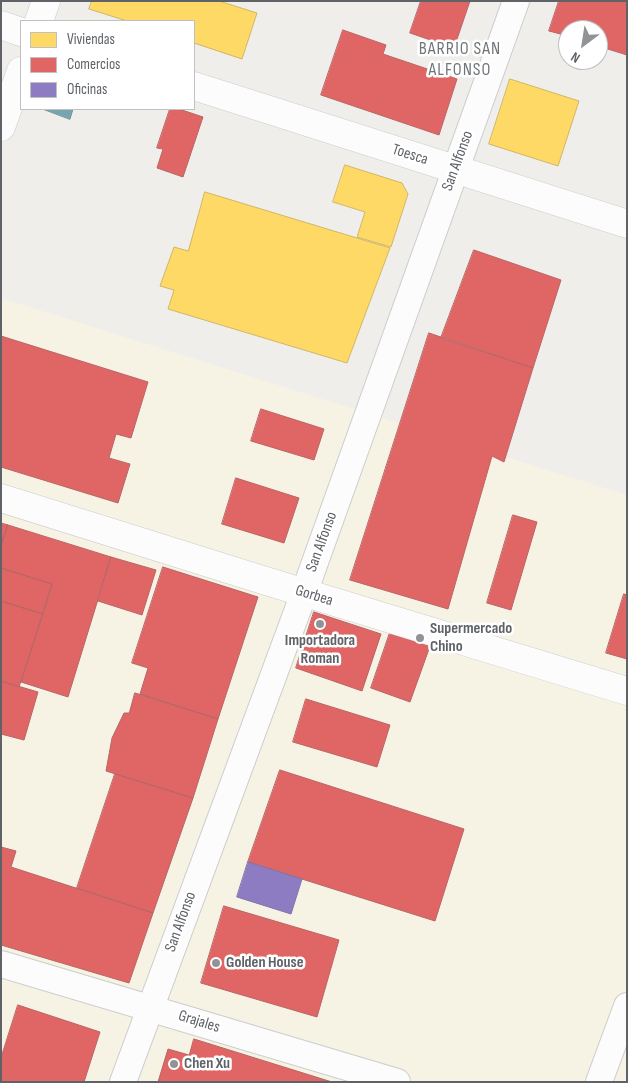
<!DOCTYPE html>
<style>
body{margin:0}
#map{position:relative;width:628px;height:1083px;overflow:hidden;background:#efeeea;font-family:"Sofia Sans Condensed",sans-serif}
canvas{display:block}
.frame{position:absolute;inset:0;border:2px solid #5f6368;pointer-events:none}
.legend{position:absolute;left:20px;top:20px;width:175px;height:90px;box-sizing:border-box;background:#fff;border:1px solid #bfc1c3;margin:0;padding:6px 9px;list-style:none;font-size:15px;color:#5f6368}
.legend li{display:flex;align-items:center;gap:10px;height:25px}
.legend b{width:25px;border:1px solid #bfc1c3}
.north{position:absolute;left:558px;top:20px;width:50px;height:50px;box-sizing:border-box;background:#fff;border:1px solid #bfc1c3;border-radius:50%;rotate:211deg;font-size:14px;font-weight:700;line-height:20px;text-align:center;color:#5f6368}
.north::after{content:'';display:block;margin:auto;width:18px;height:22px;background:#919496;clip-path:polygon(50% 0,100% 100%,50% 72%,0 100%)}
</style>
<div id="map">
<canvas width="628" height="1083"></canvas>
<div class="frame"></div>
<ul class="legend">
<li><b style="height:14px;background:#ffd966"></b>Viviendas</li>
<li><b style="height:14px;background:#e06666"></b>Comercios</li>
<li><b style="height:14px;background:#8e7cc3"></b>Oficinas</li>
</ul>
<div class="north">N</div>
</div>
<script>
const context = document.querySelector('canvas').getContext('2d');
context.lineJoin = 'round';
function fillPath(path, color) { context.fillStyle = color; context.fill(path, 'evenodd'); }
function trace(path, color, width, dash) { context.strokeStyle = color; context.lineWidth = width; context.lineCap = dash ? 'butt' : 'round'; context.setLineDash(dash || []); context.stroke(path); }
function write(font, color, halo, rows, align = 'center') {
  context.font = font + ' "Sofia Sans Condensed",sans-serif'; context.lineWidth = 5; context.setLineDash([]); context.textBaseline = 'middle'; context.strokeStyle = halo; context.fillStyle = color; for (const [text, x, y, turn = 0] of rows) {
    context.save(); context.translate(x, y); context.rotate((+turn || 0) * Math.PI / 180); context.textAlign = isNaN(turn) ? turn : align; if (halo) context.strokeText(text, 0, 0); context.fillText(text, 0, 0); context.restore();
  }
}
fillPath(new Path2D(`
 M1,298L627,495V1082H1Z`), '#f7f3e4');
const homes = new Path2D(`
 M92,1H219L257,13L242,59L194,43V21H127L89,9Z
 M510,79L579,101L558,166L489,144Z
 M345,165L402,183L408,194L391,247L357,237L365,212L333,202Z
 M205,192L390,248L347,363L168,309L174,290L160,286L174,247L188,251Z`);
fillPath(homes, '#ffd966');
trace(homes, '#cfb667', 1);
const shops = new Path2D(`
 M421,1H470L454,48L410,33Z
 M559,1H627V55L598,46V30H568V36L549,31Z
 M343,30L386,45L383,54L457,79L439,135L321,95Z
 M170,109H179L203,117L183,177L157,168L163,149L157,148Z
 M474,250L561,280L533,368L441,338Z
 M429,333L533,368L504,462L492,456L448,609L350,580Z
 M1,336L148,382L131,438L116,434L109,458L130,464L118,503L1,467Z
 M261,409L324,429L314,460L251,441Z
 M236,478L299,498L284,543L222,524Z
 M513,515L537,522L511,610L487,603Z
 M1,523L8,525L1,546Z
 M8,525L111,557L68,697L21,682L52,584L1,568V546Z
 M111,557L156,570L142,615L98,601Z
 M163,567L258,597L218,719L140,694L148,668L132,663Z
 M1,568L52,584L43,614L1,601Z
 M624,594L627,595V659L606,653Z
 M1,601L43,614L19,687L1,681Z
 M314,612L381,634L362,691L296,668Z
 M394,621L434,635L410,702L371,688Z
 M1,681L38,692L24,740L1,734Z
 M135,693L218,719L193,798L106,771L112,738L124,713H129Z
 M306,699L390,725L377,767L293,742Z
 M280,770L464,829L435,921L248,862Z
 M115,774L193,798L153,913L77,888Z
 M1,847L16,851L11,867L153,913L129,983L1,945Z
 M224,906L339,940L317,1017L201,983Z
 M18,1005L100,1032L84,1082H1V1058Z
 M194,1039L332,1082H158L168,1049L189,1055Z`);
fillPath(shops, '#e06666');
trace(shops, '#b96567', 1);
const offices = new Path2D(`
 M248,862L302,879L291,914L237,897Z`);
fillPath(offices, '#8e7cc3');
trace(offices, '#8074a8', 1);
const public = new Path2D(`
 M43,109H73L70,119Z`);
fillPath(public, '#76a5af');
trace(public, '#6f919a', 1);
const minor = new Path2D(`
 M1,964L397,1082
 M123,1082L304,593L516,1
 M599,1082L627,1006`);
const tertiary = new Path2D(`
 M39,21L46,1
 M1,25L21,32
 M194,86L627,224
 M1,127L21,71
 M1,498L266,581L627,691`);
trace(minor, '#cbcccc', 28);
trace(tertiary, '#cbcccc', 29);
trace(minor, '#fdfcfc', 26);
trace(tertiary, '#fdfcfc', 28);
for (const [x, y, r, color] of [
 [320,624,5,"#919496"],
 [420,638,5,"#919496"],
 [216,963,5,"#919496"],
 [174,1064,5,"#919496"]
]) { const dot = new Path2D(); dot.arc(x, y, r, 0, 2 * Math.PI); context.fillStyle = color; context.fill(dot); trace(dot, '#fff', 2); }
write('16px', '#5f6368', '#fff', [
 ["Toesca",410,155,18],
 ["San Alfonso",458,161,-70],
 ["San Alfonso",322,542,-70],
 ["Gorbea",314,596,17],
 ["San Alfonso",181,922,-70],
 ["Grajales",199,1022,17]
]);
write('bold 16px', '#5f6368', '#fff', [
 ["Supermercado",430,629],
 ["Chino",430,647],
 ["Importadora",320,641,"center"],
 ["Roman",320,659,"center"],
 ["Golden House",226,963],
 ["Chen Xu",184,1064]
], 'left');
context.letterSpacing = '1px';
write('18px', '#70757a', '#fff', [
 ["BARRIO SAN",460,49],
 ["ALFONSO",460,70]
]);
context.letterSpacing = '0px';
</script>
